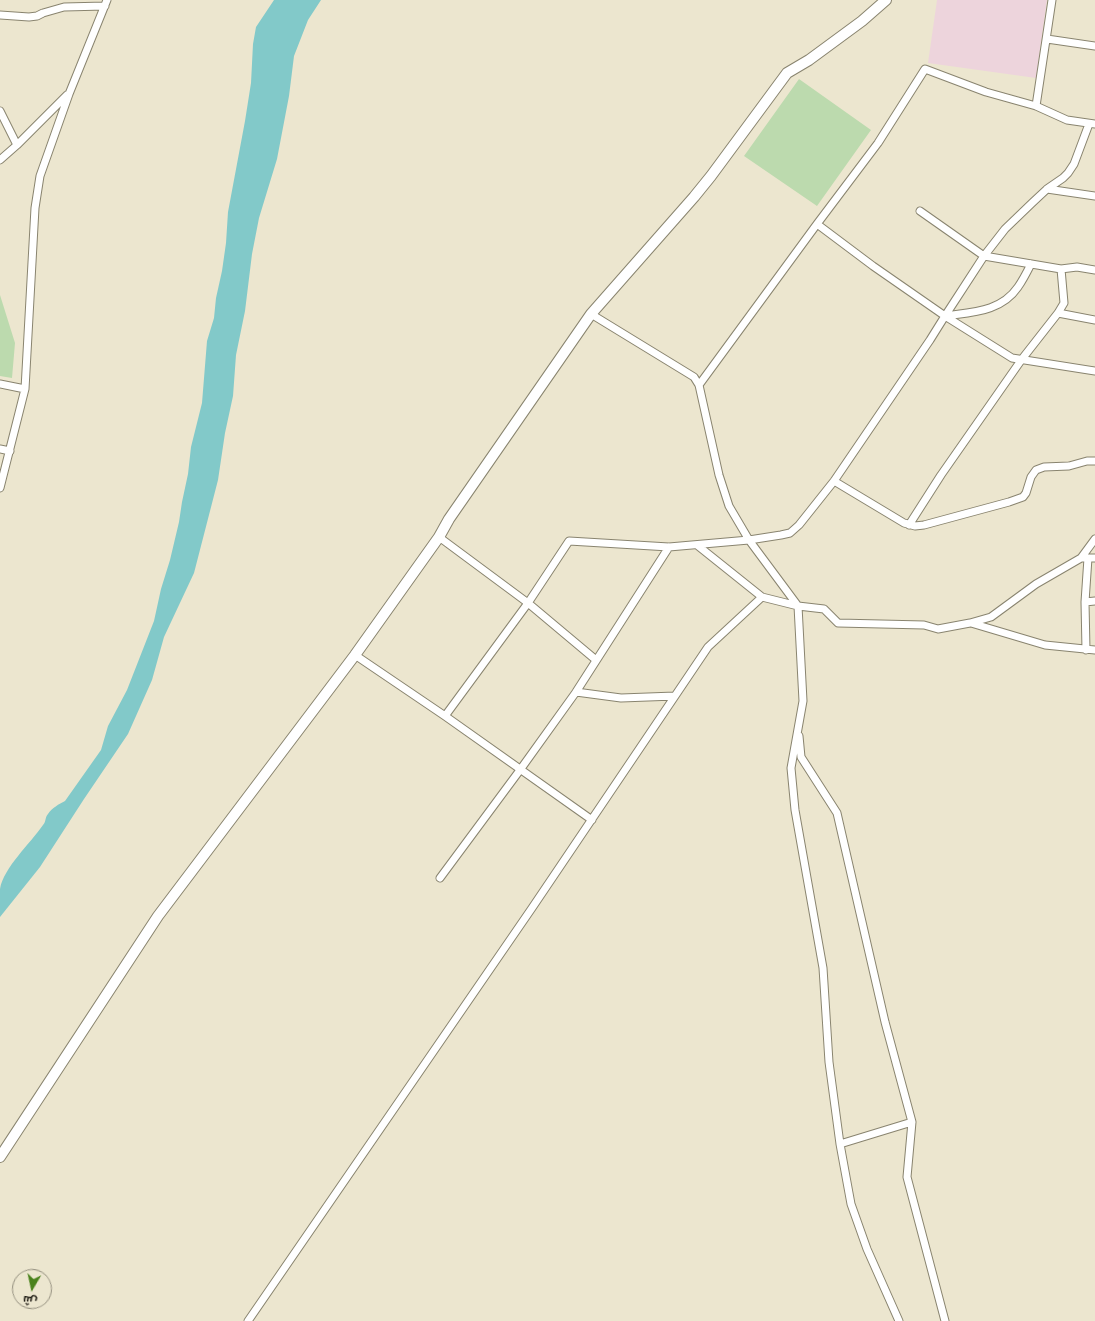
<!DOCTYPE html>
<meta charset="utf-8">
<style>
body{margin:0}
#map{position:relative;width:1095px;height:1321px;overflow:hidden;background:#ece6cf;font-family:Signika,Cairo,sans-serif}
canvas{display:block}
.north{position:absolute;left:12px;top:1269px;width:40px;height:40px;box-sizing:border-box;background:#ece6cf;border:1px solid #969180;border-radius:50%;rotate:189deg;font-size:11px;font-weight:700;line-height:16px;text-align:center;color:#14110a}
.north::after{content:'';display:block;margin:auto;width:14px;height:18px;background:#4a821c;clip-path:polygon(50% 0,100% 100%,50% 72%,0 100%)}
</style>
<div id="map">
<canvas width="1095" height="1321"></canvas>
<div class="north">ش</div>
</div>
<script>
const context = document.querySelector('canvas').getContext('2d');
context.lineJoin = 'round';
function fillPath(path, color) { context.fillStyle = color; context.fill(path, 'evenodd'); }
function trace(path, color, width, dash) { context.strokeStyle = color; context.lineWidth = width; context.lineCap = dash ? 'butt' : 'round'; context.setLineDash(dash || []); context.stroke(path); }
fillPath(new Path2D(`
 M937,0H1047L1036,78L928,63Z`), '#edd4dc');
fillPath(new Path2D(`
 M799,79L871,130L817,206L744,156Z
 M0,295L15,343L12,378L0,376Z`), '#bcdaae');
fillPath(new Path2D(`
 M274,0H321L308,20L294,56L289,96L277,159L259,218L252,254L245,311L236,355L233,396L225,433L218,480L194,573L164,637L152,680L128,734L84,799L40,867L0,917C0,909 0,898 0,889C4,867 30,844 43,825C46,822 45,817 48,814C52,808 59,804 65,801L101,750L108,726L127,690L154,621L161,589L170,560L179,522L182,502L188,474L191,447L202,403L207,341L214,318L216,298L222,271L226,243L228,212L245,121L251,83L253,44L256,27Z`), '#82c9c9');
const street = new Path2D(`
 M0,15L29,17L37,16L43,13L64,7L105,6
 M1047,39L1095,46
 M1036,106L1052,0
 M0,111L17,145
 M0,160L17,145L67,95
 M1047,189L1095,196
 M920,211L984,256L1061,269L1077,267L1095,270
 M817,224L873,266L945,316L1012,358L1095,371
 M1058,313L1095,320
 M591,314L694,377L699,385L719,475L729,506L749,540L798,606L803,701L791,768L795,810L823,968L829,1062L840,1144L851,1204L867,1249L899,1321
 M945,316C972,312 1001,312 1018,287C1023,280 1027,272 1031,264
 M0,384L25,389
 M699,385L817,224L878,143L925,69L986,92L1036,106L1067,120L1095,124
 M0,449L10,451
 M834,481L904,523L915,526L924,525L1009,502L1023,497L1026,493L1031,477L1036,470L1044,467L1069,466L1087,461H1095
 M0,488L25,389L35,208L40,176L69,94L107,0
 M909,525L941,475L1022,359L1058,313L1064,303L1061,269
 M439,537L528,603L596,660
 M697,545L762,597L798,606L824,609L838,623L924,625L938,629L970,623L991,617L1036,584L1081,558H1095
 M1081,558L1095,539
 M1085,602L1095,601
 M971,623L1045,645L1095,650
 M1086,650L1085,602L1088,558
 M355,655L445,716L592,820
 M576,692L621,698L675,696L708,647L762,597
 M445,716L528,603L569,541L669,547L749,540L781,535L790,533L799,525L834,481L930,340L945,316L984,256L1005,229L1032,203L1047,189L1063,178L1068,173L1074,164L1089,124
 M799,736L801,757L837,813L885,1022L912,1122L907,1177L945,1321
 M440,878L520,770L576,692L669,547
 M840,1144L912,1122
 M248,1321L532,908L675,696`);
const secondary = new Path2D(`
 M0,1157L158,916L355,655L439,537L449,519L591,314L694,197L711,176L787,73L809,60L862,21L886,0`);
trace(street, '#89846f', 9);
trace(secondary, '#89846f', 12);
trace(street, '#fff', 7);
trace(secondary, '#fff', 10);
</script>
